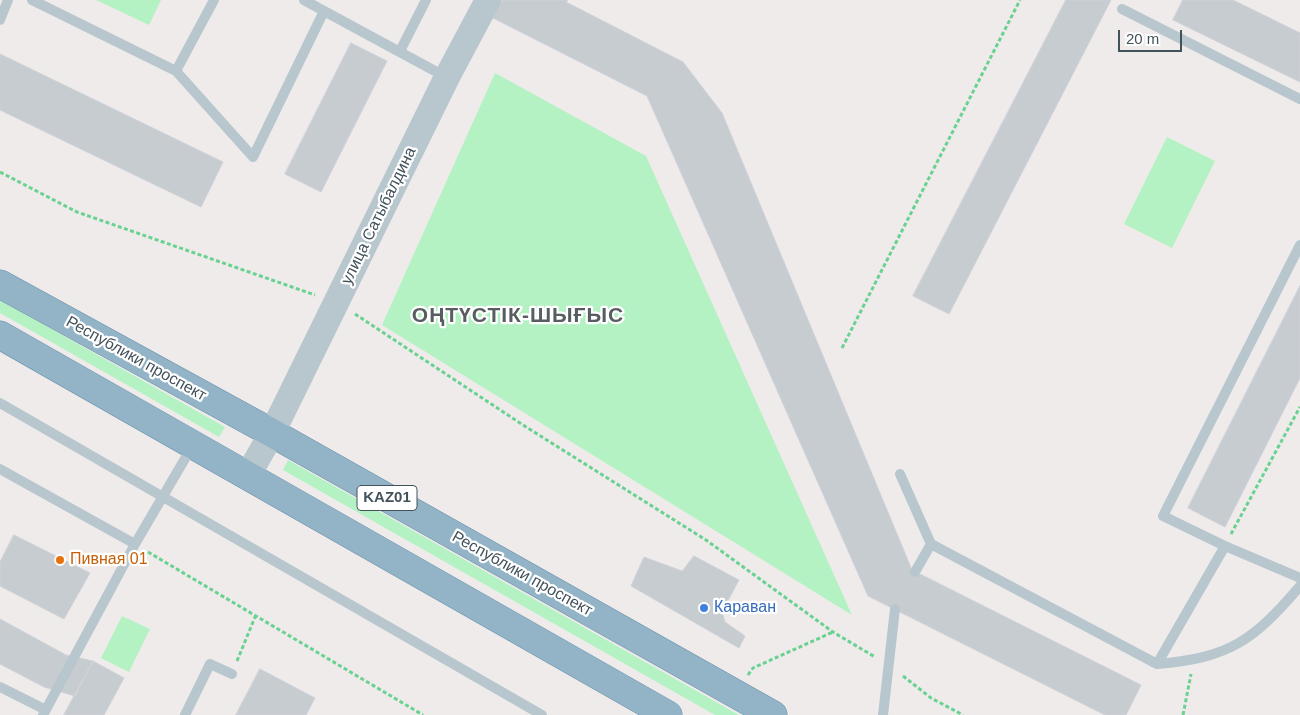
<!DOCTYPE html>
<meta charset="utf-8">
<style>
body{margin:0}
#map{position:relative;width:1300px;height:715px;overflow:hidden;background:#efebeb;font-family:Arial,sans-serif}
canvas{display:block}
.scale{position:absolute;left:1118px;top:30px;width:64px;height:22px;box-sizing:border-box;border:2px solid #42525a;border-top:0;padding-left:6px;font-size:15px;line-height:18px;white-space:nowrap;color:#42525a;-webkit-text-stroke:4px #fff;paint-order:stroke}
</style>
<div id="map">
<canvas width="1300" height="715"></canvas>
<div class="scale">20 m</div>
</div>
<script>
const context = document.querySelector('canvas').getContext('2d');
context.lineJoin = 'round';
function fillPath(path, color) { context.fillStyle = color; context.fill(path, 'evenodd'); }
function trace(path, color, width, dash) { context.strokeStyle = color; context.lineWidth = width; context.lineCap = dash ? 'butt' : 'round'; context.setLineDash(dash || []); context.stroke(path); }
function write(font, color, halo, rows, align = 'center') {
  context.font = font + ' Arial,sans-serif'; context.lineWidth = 4.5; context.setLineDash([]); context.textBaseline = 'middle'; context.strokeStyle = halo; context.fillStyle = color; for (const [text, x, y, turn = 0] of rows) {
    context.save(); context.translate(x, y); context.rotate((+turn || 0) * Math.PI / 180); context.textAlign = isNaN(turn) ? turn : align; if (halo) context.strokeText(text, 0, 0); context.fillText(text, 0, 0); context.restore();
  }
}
fillPath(new Path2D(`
 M96,0H161L149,25Z
 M495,73L646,156L852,615L382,325Z
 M1167,137L1215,161L1172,248L1124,224Z
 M0,300L225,427L219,437L0,313Z
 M288,460L739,715H715L283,470Z
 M122,616L150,629L129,672L101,658Z`), '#b4f2c3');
const building = new Path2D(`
 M502,0H568L566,2L683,62L722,113L912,570L1141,685L1126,715H1105L868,596L647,96L493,18Z
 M1066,0H1111L949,314L913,296Z
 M1183,0H1233L1300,33V82L1173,20Z
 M351,43L387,61L321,192L285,174Z
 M0,54L223,162L201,207L0,110Z
 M1300,286V378L1225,527L1188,508Z
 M14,535L90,573L64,619L0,586V562Z
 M694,556L739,580L722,612L725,622L745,636L739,648L631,586L644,557L682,571Z
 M0,619L66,655L93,661L75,696L44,687L0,664Z
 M93,661L124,678L104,715H64Z
 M260,669L315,698L306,715H236Z`);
fillPath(building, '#c7ccd1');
trace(building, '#ced2d8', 1);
const trunk = new Path2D(`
 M0,284L272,433L773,715
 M0,335L668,715`);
trace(trunk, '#6991ab', 29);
trace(new Path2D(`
 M0,172L77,212L315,295
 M355,314L523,425L706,540L833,632L875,657
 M842,348L1020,0
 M1231,534L1300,407
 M148,552L423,715
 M237,661L255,617
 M748,675L753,668L833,632
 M903,676L931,698L963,715
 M1183,715L1191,674`), '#69d291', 3, [4, 2.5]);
trace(new Path2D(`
 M32,0L176,71L253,157L324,11L446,77
 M304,0L324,11
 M1122,9L1300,99
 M0,20L8,0
 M400,51L426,0
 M176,71L214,0
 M0,403L542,715
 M0,469L135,544
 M900,474L931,544
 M1225,546L1300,578
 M915,572L931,544L1157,664L1225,546L1163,516L1300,245
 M1157,664C1230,658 1254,640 1300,586
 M0,687L46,710
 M43,715L135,544L193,445
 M185,715L210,664L232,674
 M883,715L895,609`), '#b8c6cd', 10);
trace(new Path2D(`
 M248,475L272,433L447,77L488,0`), '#b8c6cd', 26);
trace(trunk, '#93b3c7', 28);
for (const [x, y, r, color] of [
 [60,560,5,"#e8710a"],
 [704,608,5,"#3f7fe0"]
]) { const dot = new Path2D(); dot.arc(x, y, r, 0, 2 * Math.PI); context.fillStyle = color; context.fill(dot); trace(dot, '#fff', 2); }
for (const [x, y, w] of [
 [387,498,60]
]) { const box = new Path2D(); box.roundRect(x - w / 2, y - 12.5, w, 25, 4); context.fillStyle = '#fff'; context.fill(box); trace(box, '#42525a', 1); }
write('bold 15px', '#42525a', null, [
 ["KАZ01",387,498]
]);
write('16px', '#42525a', '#fff', [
 ["улица Сатыбалдина",379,216,-64],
 ["Республики проспект",136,359,29],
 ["Республики проспект",522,574,29]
]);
write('16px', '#c56008', '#fff', [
 ["Пивная 01",70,560]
], 'left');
write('16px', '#366cbe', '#fff', [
 ["Караван",714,608]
], 'left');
context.letterSpacing = '1px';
write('bold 21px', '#575d61', '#fff', [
 ["ОҢТҮСТІК-ШЫҒЫС",518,316]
]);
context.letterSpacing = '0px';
</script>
